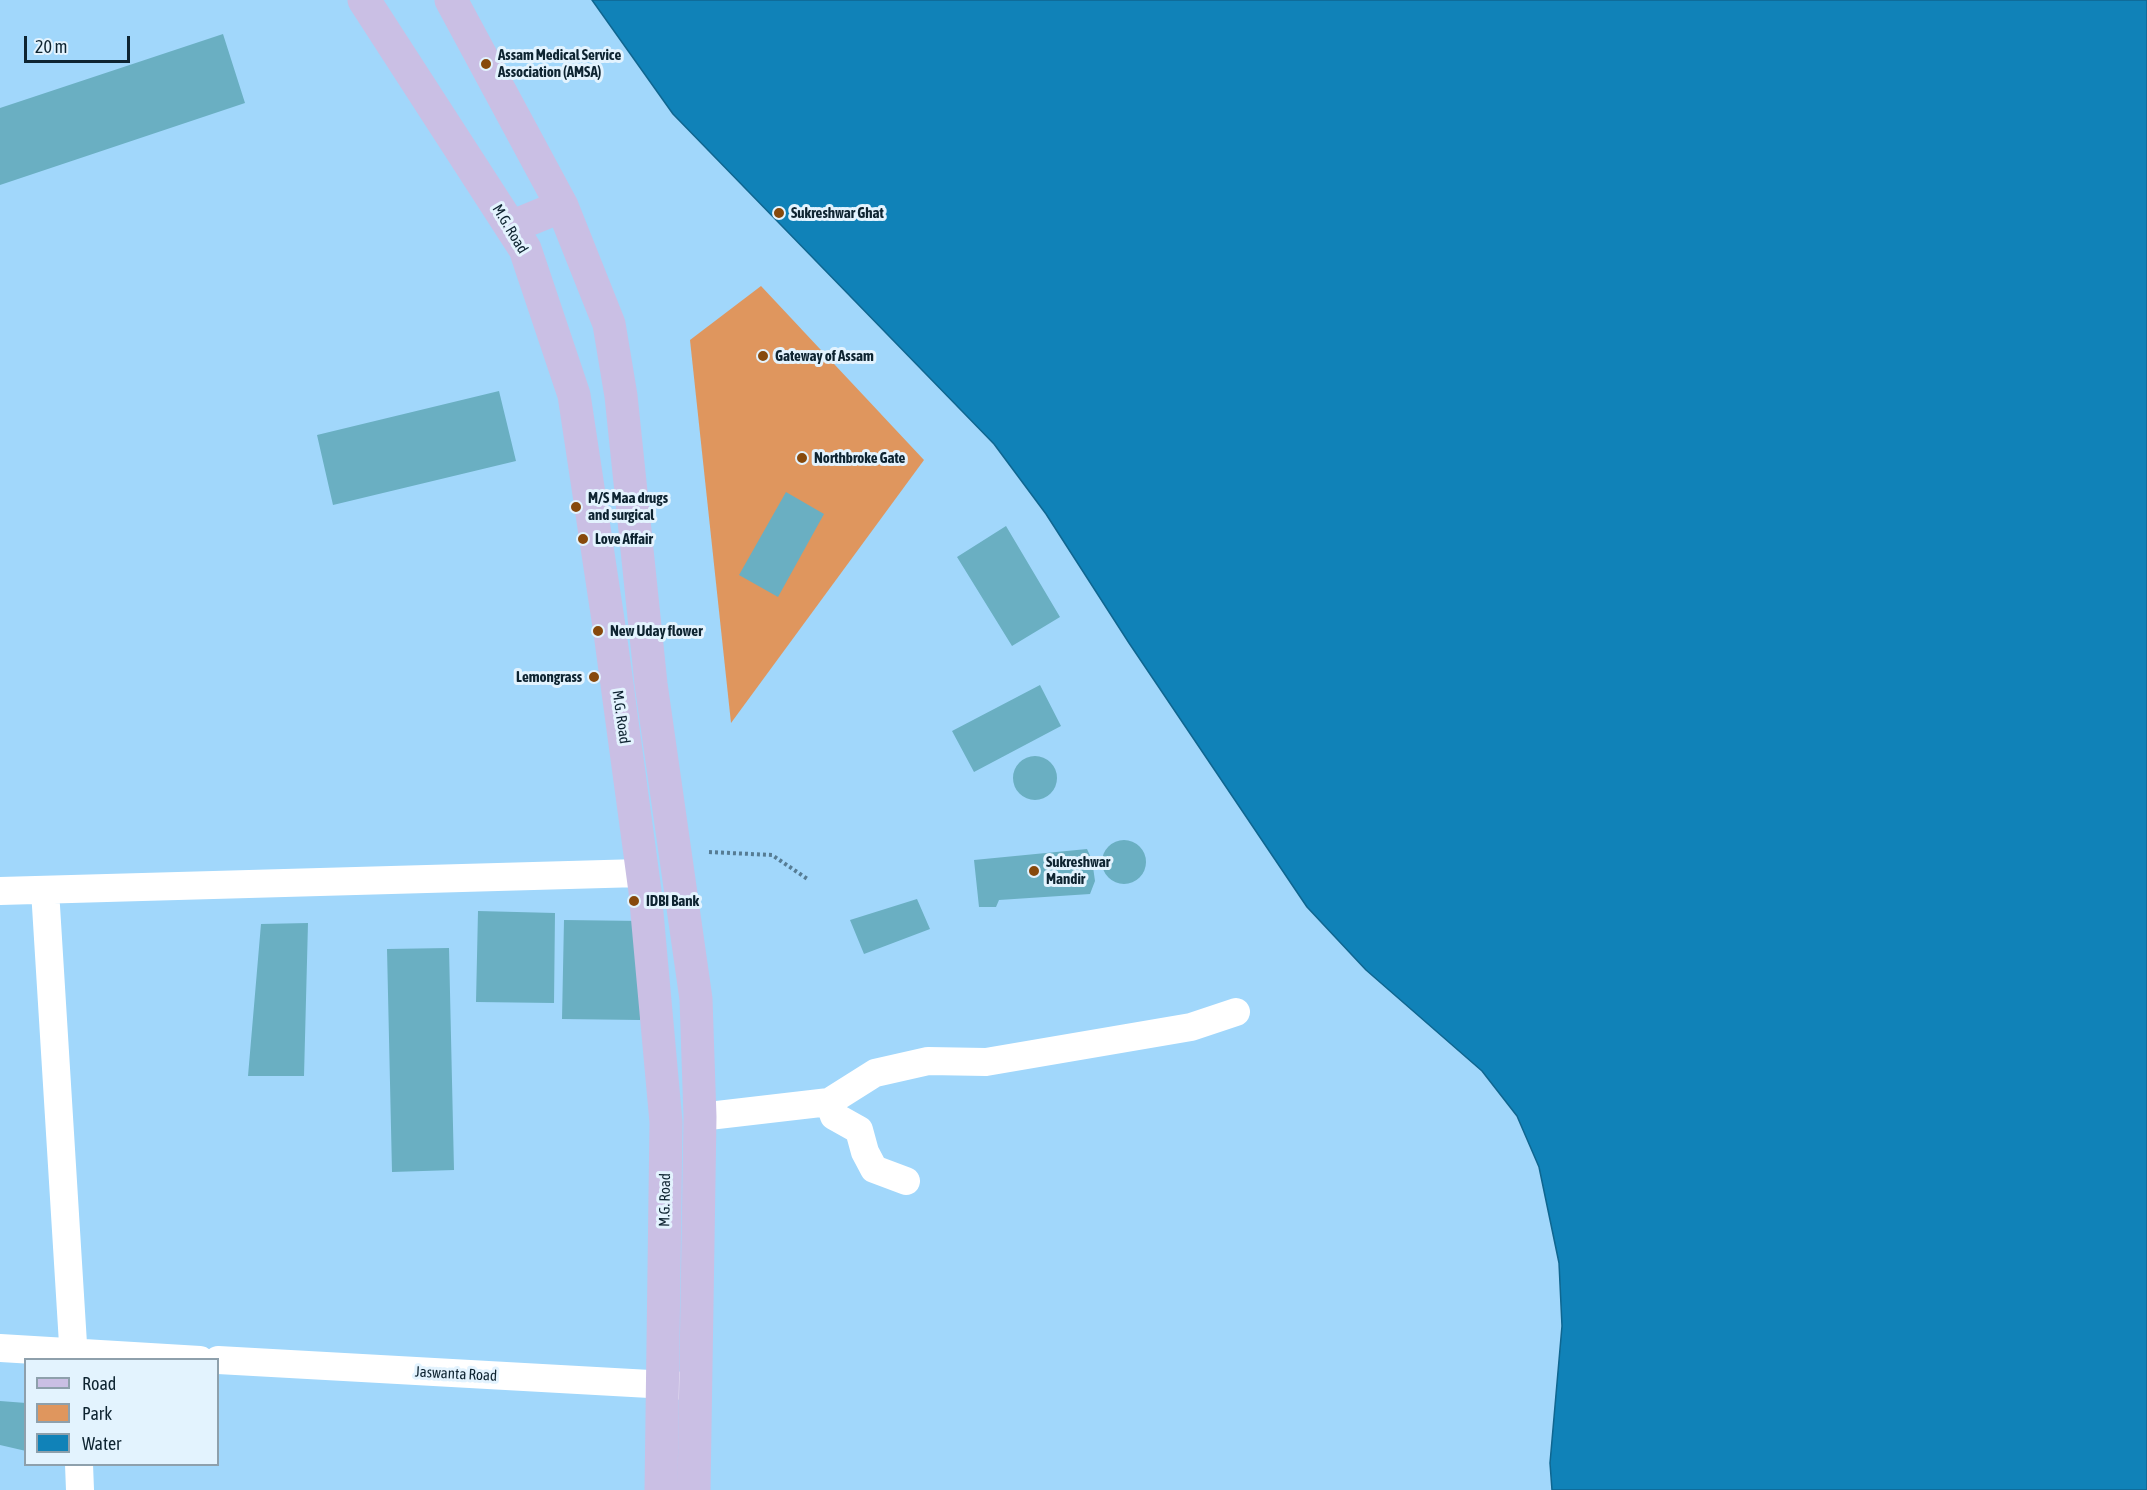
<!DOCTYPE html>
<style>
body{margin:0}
#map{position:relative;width:2147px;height:1490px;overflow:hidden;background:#a1d7fb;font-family:"Asap Condensed",sans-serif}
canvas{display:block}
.legend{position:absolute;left:24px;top:1358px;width:195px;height:108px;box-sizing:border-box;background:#e3f3fe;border:2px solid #8ea0ac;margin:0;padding:8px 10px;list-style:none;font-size:18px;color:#0e2431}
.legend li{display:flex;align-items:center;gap:12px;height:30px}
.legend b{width:30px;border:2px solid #8ea0ac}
.scale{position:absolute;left:24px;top:36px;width:106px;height:27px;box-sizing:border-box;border:3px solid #0e2431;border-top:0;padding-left:8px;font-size:18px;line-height:21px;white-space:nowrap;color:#0e2431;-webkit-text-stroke:4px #e3f3fe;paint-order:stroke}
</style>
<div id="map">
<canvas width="2147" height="1490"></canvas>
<ul class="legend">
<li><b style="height:8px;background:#cabfe4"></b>Road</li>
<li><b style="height:16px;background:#df965e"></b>Park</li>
<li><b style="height:16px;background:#1082b8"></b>Water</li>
</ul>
<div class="scale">20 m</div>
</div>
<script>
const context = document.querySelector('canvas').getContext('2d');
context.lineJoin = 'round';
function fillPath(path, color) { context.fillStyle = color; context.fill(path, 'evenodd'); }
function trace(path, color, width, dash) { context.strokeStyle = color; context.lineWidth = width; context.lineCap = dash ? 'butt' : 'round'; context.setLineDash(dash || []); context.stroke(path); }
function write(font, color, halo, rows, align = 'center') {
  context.font = font + ' "Asap Condensed",sans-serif'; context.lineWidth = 6; context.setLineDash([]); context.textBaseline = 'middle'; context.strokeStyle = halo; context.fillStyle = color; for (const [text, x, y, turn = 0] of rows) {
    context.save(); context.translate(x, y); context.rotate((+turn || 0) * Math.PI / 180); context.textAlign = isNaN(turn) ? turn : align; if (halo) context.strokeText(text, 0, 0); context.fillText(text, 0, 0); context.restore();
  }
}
fillPath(new Path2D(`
 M761,286L924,460L731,723L690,340Z`), '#df965e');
const water = new Path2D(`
 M592,0H2147V1490H1552L1550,1463L1562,1326L1559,1263L1539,1167L1517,1116L1482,1071L1366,970L1307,907L1129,643L1046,514L994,444L673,114Z`);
fillPath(water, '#1082b8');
trace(water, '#0f6690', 1.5);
fillPath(new Path2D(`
 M223,34L245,103L0,185V108Z
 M499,391L516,461L333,505L317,435Z
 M786,492L824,514L778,597L739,575Z
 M1006,526L1060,617L1012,646L957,557Z
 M1040,685L1061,726L974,772L952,731Z
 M1013 778a22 22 0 1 1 44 0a22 22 0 1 1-44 0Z
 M1102 862a22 22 0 1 1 44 0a22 22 0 1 1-44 0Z
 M1087,849L1092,860L1095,881L1090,894L999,900L996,907H979L974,860Z
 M917,899L930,929L864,954L850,920Z
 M478,911L555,913L554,1003L476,1002Z
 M564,920L642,921L640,1020L562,1019Z
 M308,923L304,1076H248L261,924Z
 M449,948L454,1170L392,1172L387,949Z
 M0,1401L26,1403V1451L0,1445Z`), '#6aafc2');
trace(new Path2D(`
 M709,852L772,855L809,880`), '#567c94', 4, [3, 3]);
trace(new Path2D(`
 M45,890L74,1360
 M0,891L640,873L645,891
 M829,1102L834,1116L859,1130L865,1152L874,1169L906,1181
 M700,1117L829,1102L875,1073L928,1061L986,1062L1191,1027L1236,1012
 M0,1348L200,1360
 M218,1360L686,1386
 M79,1464L80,1490`), '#fff', 28);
trace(new Path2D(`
 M364,0L525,249L574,395L610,633L645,891L666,1122L661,1490
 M451,0L562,206L609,324L621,396L651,684L696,999L700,1117L694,1490
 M511,227L562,206`), '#cabfe4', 33);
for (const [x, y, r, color] of [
 [486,64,6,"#87490c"],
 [779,213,6,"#87490c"],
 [763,356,6,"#87490c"],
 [802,458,6,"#87490c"],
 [576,507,6,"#87490c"],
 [583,539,6,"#87490c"],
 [598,631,6,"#87490c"],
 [594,677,6,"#87490c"],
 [1034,871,6,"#87490c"],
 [634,901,6,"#87490c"]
]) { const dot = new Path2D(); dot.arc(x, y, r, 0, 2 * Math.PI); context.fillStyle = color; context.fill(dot); trace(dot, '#e3f3fe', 2); }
write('bold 15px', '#0e2431', '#e3f3fe', [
 ["Assam Medical Service",498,55],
 ["Association (AMSA)",498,72],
 ["Sukreshwar Ghat",791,213],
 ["Gateway of Assam",775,356],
 ["Northbroke Gate",814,458],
 ["M/S Maa drugs",588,498],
 ["and surgical",588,515],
 ["Love Affair",595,539],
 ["New Uday flower",610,631],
 ["Lemongrass",582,677,"right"],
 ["Sukreshwar",1046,862],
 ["Mandir",1046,879],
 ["IDBI Bank",646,901]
], 'left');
write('15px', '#0e2431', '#e3f3fe', [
 ["M.G. Road",510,229,59],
 ["M.G. Road",621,717,82],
 ["M.G. Road",665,1200,-89],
 ["Jaswanta Road",456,1374,3]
]);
</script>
